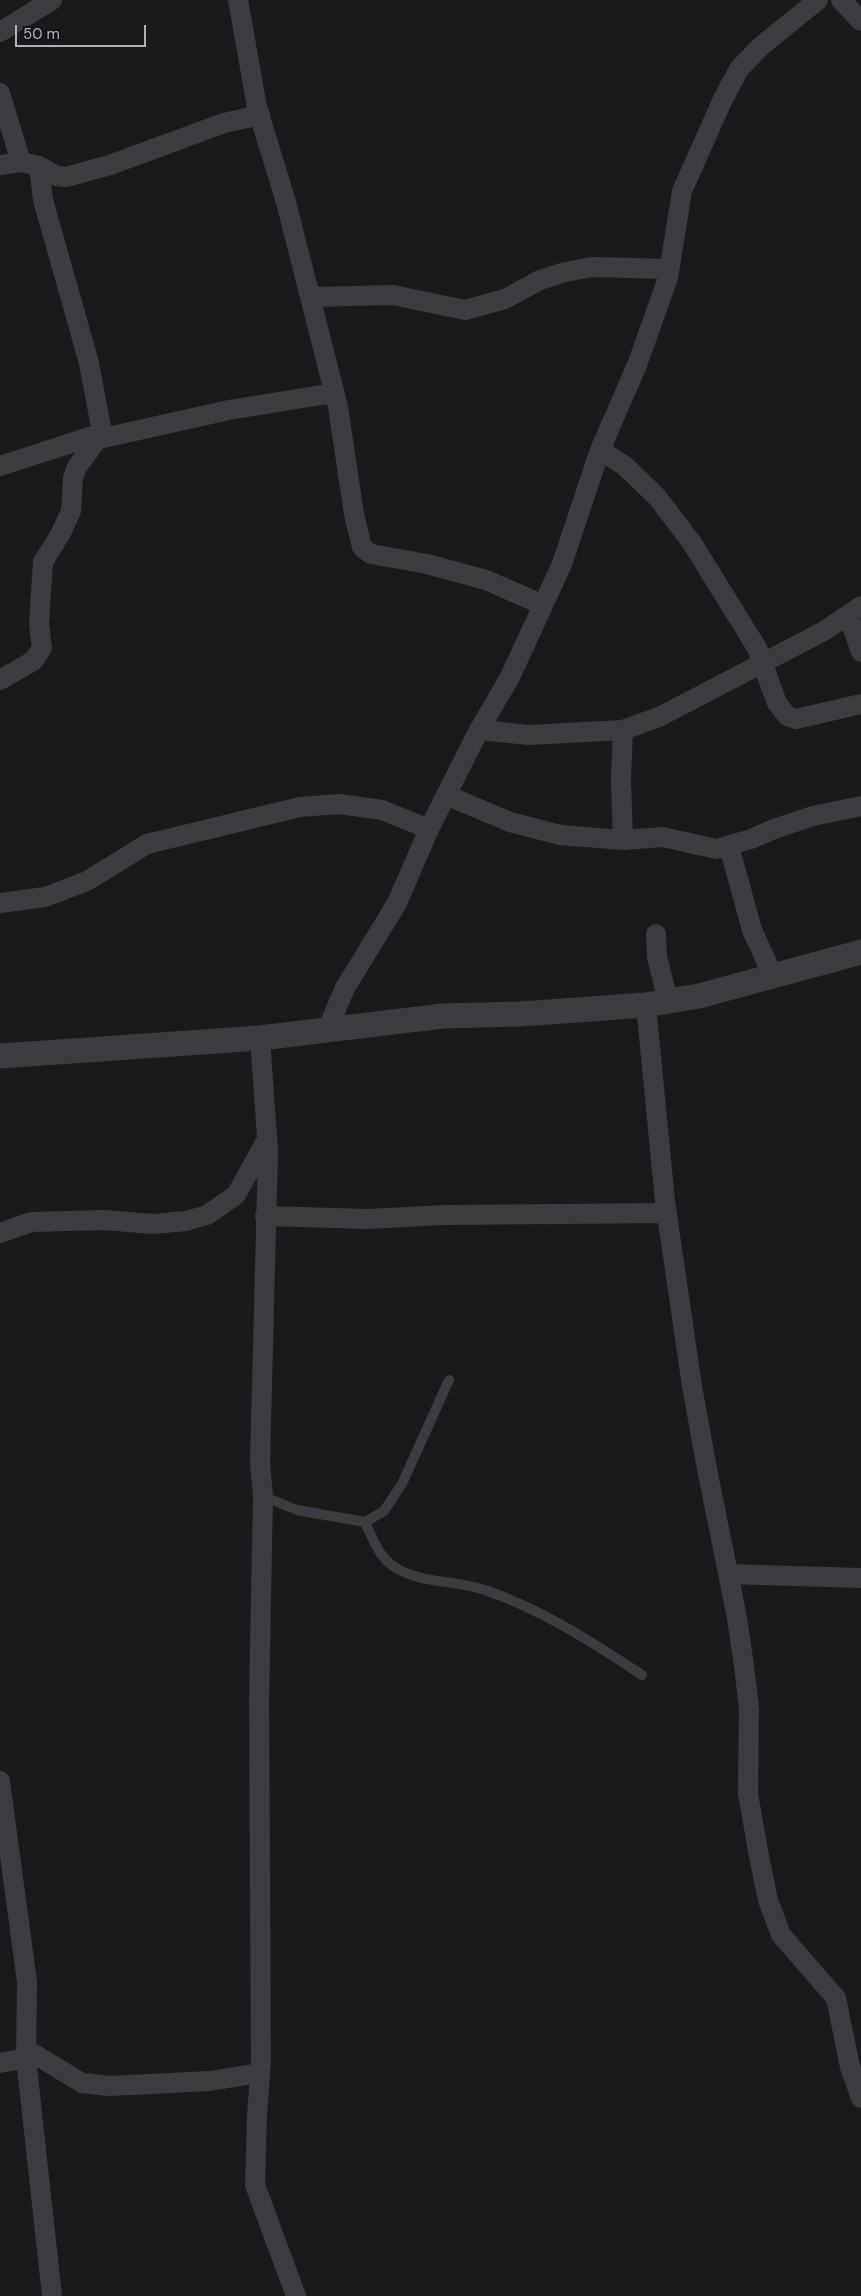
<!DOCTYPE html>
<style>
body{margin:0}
#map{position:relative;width:861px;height:2296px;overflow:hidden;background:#1a1a1c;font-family:"DM Sans",sans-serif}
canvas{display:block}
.scale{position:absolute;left:15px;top:25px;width:131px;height:22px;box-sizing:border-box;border:2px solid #adb2ba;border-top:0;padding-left:6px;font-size:15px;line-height:18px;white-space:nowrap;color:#adb2ba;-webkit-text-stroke:4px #151517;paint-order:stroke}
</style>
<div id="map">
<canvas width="861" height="2296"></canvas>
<div class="scale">50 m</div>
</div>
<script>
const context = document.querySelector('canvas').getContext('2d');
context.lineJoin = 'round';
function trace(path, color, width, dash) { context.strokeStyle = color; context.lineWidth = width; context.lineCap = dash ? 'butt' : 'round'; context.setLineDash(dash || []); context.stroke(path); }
trace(new Path2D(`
 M263,1496L297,1510L365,1522L384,1511L402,1484L449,1380
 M365,1522C373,1539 379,1558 396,1568C423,1584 456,1580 485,1590C541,1609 592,1642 642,1675`), '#3b3c41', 10);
trace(new Path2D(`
 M238,0L257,107L286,202L338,407L354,514L362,547L371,554L427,564L486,580L543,605
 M841,0L861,21
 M0,32L52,0
 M0,93L21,162
 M0,165L21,162L39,166L57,176L66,177L110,165L224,123L260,115
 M311,297L393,295L465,310L505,299L540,280L565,272L592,267L669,269
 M99,439L229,410L334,393
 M600,450L625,466L657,497L692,543L757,648L777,703L787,716L796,719L861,704
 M0,466L102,433
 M848,615L861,652
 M0,680L33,661L42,648L39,624L43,562L61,533L71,511L73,478L77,467L102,433L89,363L43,200L39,166
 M479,730L529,735L623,730L659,717L824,631L861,606
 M623,730L621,778L623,840
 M446,795L510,822L560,835L623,840L663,837L716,849L751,839L774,829L813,816L861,806
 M729,846L752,930L773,976
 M0,903L45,897L87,881L147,844L300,807L339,804L382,810L429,829
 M656,934L657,957L668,1001
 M646,1005L665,1201L692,1386L707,1469L737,1618L744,1666L749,1708L748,1794L759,1856L768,1900L781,1935L836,1998L850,2067L861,2098
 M327,1030L345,988L397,903L429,829L479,730L510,677L562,564L600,450L637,365L668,278L682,191L723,99L739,69L760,47L818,0
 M260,1038L268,1151L260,1463L263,1496L259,1701L261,2060L257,2116L255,2185L296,2296
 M265,1216L368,1219L446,1215L667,1213
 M0,1233L31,1222L104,1220L153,1224L186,1221L207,1215L236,1195L266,1141
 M728,1574L861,1578
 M0,1781L27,1982L26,2058L52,2296
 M26,2049L82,2083L109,2086L210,2081L260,2073
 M0,2063L26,2058`), '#3b3c41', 20);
trace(new Path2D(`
 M0,1056L260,1038L443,1016L521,1014L646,1005L699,996L861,952`), '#3b3c41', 25);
</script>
